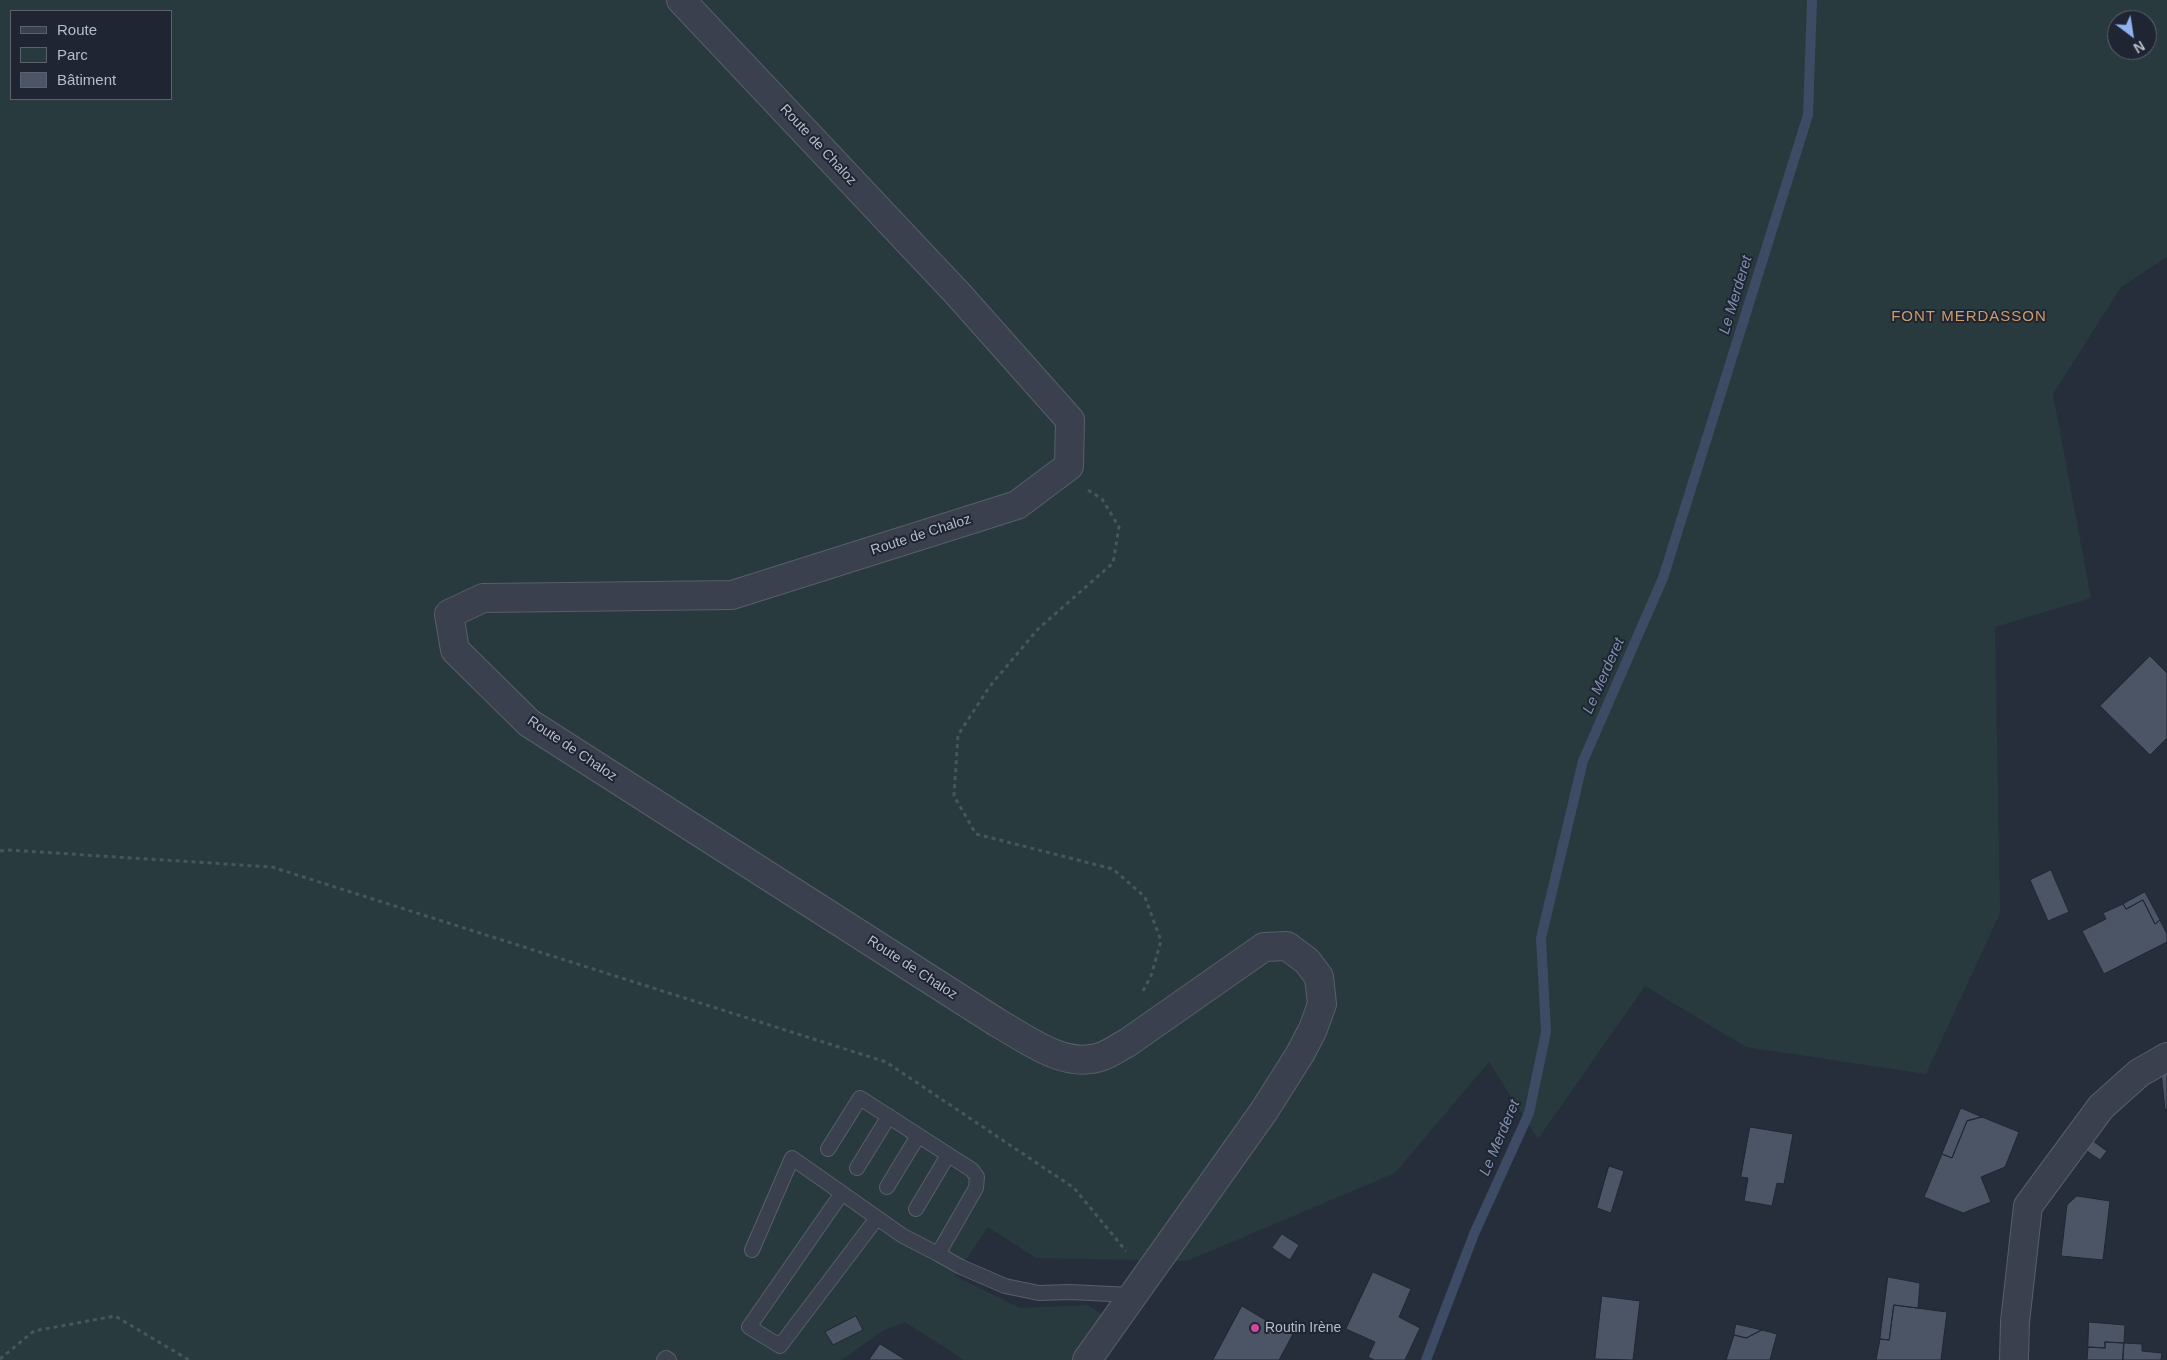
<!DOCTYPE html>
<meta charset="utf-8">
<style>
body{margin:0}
#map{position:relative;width:2167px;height:1360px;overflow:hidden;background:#262e3c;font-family:Helvetica,sans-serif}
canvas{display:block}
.legend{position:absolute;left:10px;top:10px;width:162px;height:90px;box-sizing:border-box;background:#1f2532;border:1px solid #5b616e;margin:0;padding:6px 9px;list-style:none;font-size:15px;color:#b6bcc8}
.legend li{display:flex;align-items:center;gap:10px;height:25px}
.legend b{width:25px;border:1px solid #5b616e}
.north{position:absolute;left:2107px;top:10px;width:50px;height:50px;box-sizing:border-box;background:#1f2532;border:1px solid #5b616e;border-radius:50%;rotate:149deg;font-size:14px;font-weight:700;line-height:20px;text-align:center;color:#b6bcc8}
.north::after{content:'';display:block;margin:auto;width:18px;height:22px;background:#92b1f0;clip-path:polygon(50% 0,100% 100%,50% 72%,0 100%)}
</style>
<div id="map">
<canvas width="2167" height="1360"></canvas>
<ul class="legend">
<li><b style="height:6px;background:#3a404d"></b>Route</li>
<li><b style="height:14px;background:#283a3d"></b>Parc</li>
<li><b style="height:14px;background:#4c5565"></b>Bâtiment</li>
</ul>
<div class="north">N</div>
</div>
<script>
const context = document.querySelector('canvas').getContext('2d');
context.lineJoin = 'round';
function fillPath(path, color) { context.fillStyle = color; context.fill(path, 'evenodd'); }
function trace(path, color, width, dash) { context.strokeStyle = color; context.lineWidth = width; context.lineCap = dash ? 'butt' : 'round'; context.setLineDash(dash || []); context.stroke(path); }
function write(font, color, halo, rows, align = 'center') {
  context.font = font + ' Helvetica,sans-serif'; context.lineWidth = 4; context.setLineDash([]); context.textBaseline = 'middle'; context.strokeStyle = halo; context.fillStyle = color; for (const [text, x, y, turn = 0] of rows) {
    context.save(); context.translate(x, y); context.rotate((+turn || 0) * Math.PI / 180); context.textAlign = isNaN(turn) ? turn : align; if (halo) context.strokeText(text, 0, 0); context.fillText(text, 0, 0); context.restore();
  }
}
fillPath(new Path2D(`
 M0,0H2167V257L2121,287L2053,394L2091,598L1995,627L2000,913L1926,1074L1746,1047L1645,986L1538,1139L1489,1062L1395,1173L1187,1261L1036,1258L988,1227L955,1276L1020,1308L1087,1305L1105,1316L1074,1360H964L905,1322L882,1331L842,1360H0ZM11,11H171V99H11ZM2117,20H2147V50H2117Z`), '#283a3d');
trace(new Path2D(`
 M1426,1360L1474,1234L1529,1113L1546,1032L1541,938L1583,761L1663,578L1808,115L1812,0`), '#3d4b64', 10);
const building = new Path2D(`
 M2150,656L2167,673V738L2150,755L2100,706Z
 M2051,870L2069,912L2048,921L2030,880Z
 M2145,892L2160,920L2155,924L2143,900L2126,909L2123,904Z
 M2143,900L2155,924L2160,920L2167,934V942L2104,974L2082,931L2106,919L2103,913L2123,904L2126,909Z
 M2167,1070V1109L2165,1110L2161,1071Z
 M1961,1108L1982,1117L1967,1121L1952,1158L1942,1154Z
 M1982,1117L2019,1132L2005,1167L1981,1177L1991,1202L1963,1213L1924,1197L1942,1154L1952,1158L1967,1121Z
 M1750,1127L1793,1134L1784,1184L1777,1183L1772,1206L1744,1201L1748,1178L1741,1177Z
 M2090,1139L2107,1151L2100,1160L2084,1149Z
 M1609,1166L1624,1171L1611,1213L1597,1208Z
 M2077,1196L2110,1201L2103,1260L2061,1256L2067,1205Z
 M1282,1234L1299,1245L1290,1260L1272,1248Z
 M1373,1272L1411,1289L1399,1317L1420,1328L1405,1360H1374L1368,1357L1375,1342L1346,1329Z
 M1888,1277L1920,1283L1918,1308L1894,1305L1889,1340L1880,1339Z
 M1602,1296L1640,1301L1633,1360L1595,1359Z
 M1894,1305L1947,1312L1941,1360H1876L1880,1339L1889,1340Z
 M1242,1306L1267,1321L1293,1334L1279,1360H1213Z
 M856,1316L863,1330L833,1345L825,1332Z
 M2089,1322L2125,1325L2124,1343L2105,1342V1348L2088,1347Z
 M1736,1324L1762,1330L1746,1338L1734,1335Z
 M1762,1330L1777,1334L1770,1360H1726L1734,1335L1746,1338Z
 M2105,1342L2124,1343L2123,1360H2087L2088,1347L2105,1348Z
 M2124,1343L2142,1344V1351L2162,1353L2161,1360H2123Z
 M880,1344L906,1360H869Z`);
fillPath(building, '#4c5565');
trace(building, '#212734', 1);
const lane = new Path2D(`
 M828,1149L860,1098L972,1170L977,1177L976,1188L938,1254L961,1267L1005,1286L1039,1293L1070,1292L1132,1295
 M857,1168L889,1116
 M887,1187L918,1136
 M842,1193L749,1327L780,1346L877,1218
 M916,1209L948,1155
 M752,1250L792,1158L903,1236L938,1254
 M664,1360L666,1358L669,1360`);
const street = new Path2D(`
 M681,0L958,294L1070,420L1069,466L1017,505L732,595L483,598L449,614L455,650L529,723L998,1023C1030,1041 1066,1070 1103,1056C1111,1053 1119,1047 1127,1043L1264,947L1287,946L1307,961L1319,977L1322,1004L1313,1029L1300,1054L1264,1111L1087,1360
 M2014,1360L2015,1322L2028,1206L2101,1107L2139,1073L2167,1057`);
trace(lane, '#585e6b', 16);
trace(street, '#585e6b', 30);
trace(new Path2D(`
 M1088,490L1102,499L1119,527L1113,563L1038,629L990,686L958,735L954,796L976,834L1113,869L1145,897L1161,941L1151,976L1143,991
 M0,851L8,850L272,867L886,1062L1074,1188L1126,1251
 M0,1359L34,1331L115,1316L189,1360`), '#46575a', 3, [4, 4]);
trace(lane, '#3a404d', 14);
trace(street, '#3a404d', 28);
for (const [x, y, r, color] of [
 [1255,1328,5,"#d1479c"]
]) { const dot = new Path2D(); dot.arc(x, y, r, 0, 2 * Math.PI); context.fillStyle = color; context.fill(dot); trace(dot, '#1f2532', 2); }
write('14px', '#b6bcc8', '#1f2532', [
 ["Route de Chaloz",818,145,47],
 ["Route de Chaloz",921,535,-18],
 ["Route de Chaloz",572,749,34],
 ["Route de Chaloz",912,968,33]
]);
write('14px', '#b6bcc8', '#1f2532', [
 ["Routin Irène",1265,1328]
], 'left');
write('italic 15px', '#7f90ad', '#1f2532', [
 ["Le Merderet",1736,295,-73],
 ["Le Merderet",1604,676,-66],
 ["Le Merderet",1500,1138,-67]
]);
context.letterSpacing = '1px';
write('15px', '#cd9c6b', '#1f2532', [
 ["FONT MERDASSON",1969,317]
]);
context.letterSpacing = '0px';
</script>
